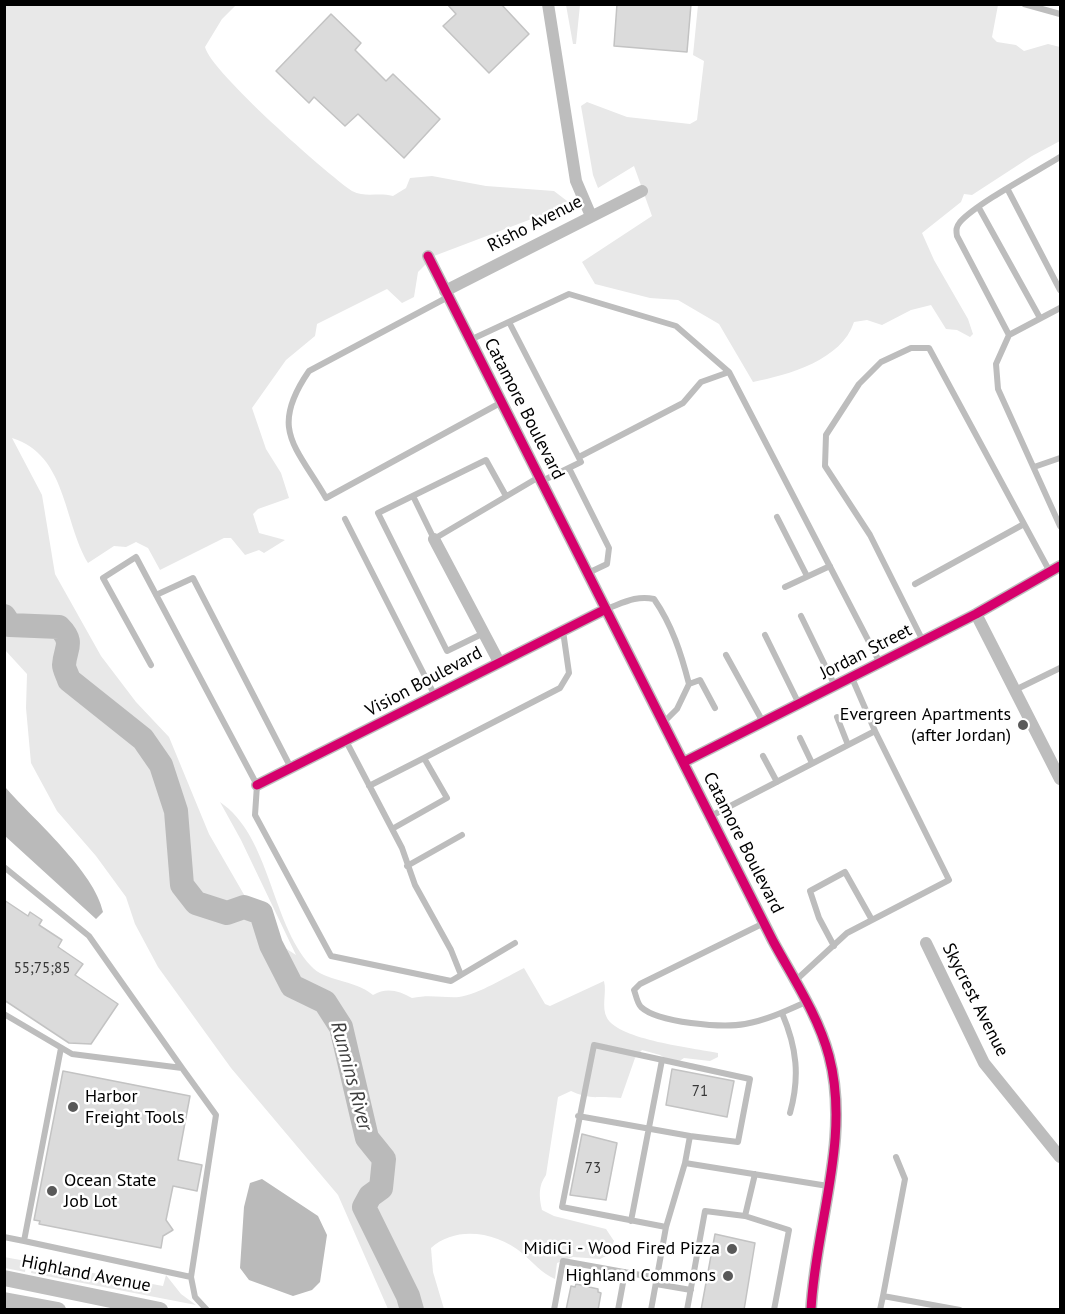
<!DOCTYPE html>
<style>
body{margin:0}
#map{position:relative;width:1065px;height:1314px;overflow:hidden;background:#fff;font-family:"PT Sans",sans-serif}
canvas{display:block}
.frame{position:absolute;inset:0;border:6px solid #000;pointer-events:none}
</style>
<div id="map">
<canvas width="1065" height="1314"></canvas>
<div class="frame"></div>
</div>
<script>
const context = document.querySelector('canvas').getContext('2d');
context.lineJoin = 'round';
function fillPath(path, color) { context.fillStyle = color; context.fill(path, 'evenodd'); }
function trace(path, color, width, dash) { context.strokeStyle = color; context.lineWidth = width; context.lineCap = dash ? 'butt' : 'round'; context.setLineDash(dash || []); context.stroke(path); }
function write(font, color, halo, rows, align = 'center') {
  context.font = font + ' "PT Sans",sans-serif'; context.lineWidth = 5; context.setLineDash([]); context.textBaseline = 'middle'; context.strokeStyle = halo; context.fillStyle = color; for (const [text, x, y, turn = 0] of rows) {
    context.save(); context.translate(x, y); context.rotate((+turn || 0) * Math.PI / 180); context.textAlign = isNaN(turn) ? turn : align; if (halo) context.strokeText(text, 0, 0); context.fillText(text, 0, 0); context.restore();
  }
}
fillPath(new Path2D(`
 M5,5H236L222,19L205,47C211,72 326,173 352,191C366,198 378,192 393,196L406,188L410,178L432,176L486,186L554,191L571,204L434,256L418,272L414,297L402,303L387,289L317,324L315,336L286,360L252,408L266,449L281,473L289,498L258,509L253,514L259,533L285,540L264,553L259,550L245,555L231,538H224L160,570L148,548L136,542L126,547L114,546L88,563C63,521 67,455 12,438L42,495L55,574L101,656L136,702L169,737L209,834L250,905L276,942L296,955L241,840L220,802C271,837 270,921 311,966C325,982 354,979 373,995C387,987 399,991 412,998C430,994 443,998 459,997C479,994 506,977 524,968L545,1004L550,1006L604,981C607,993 601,1007 607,1018C619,1040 694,1048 718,1053V1057L710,1061L684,1058L675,1064L660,1055L642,1050L635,1058L621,1098C604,1096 588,1100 571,1091L558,1097L546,1175C538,1186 539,1197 542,1210L554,1216L606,1229L614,1241L608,1255L600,1259L573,1257L557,1263L555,1279C541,1273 534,1263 522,1253C497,1232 456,1225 431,1248L433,1272L444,1309H388L338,1195L231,1068L158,967L135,924L126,897L96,856L57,811L31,763L26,708L27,674L5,650Z
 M566,5H580L576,44H573Z
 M698,5H998L992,37L997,42L1016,45L1024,51L1048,44L1060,47V141L1032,156L972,195L964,194L961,202L922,233L934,260L968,319L973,334L970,337L957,330L946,329L931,305L911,310L882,325L867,320L854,322C842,360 788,375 753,382L719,324L678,300L650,298L595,284L582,262L652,216L634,166L598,188L593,175L581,106L587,102L627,117L690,124L697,120L704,61L693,55Z
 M4,1257L26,1261L25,1272L5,1268Z
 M33,1262L163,1286L166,1275L181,1294L196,1305L31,1273Z`), '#e8e8e8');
fillPath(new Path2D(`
 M5,787C33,819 95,872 103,912L96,919L5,836Z
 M262,1179L318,1216L327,1235L320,1282L312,1290L293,1296L249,1280L240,1268L244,1207L250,1183Z`), '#bababa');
trace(new Path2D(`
 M4,616L10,625L59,627C75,643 65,648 64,665C64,669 68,676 69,680L143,739L161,765L176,811L182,885L196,903L227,913L244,907L261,913L271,945L292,986L325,1002L341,1027L367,1138L384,1159L381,1188L370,1196L364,1207L408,1296L412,1310`), '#bababa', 24);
const building = new Path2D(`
 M447,4H501L529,34L489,73L443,26L456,14Z
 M617,4H691L687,52L614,46Z
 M331,14L361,43L355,50L386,81L393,74L440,119L404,158L358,114L345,126L314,97L309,103L276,71Z
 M4,900L28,916L30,912L42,920L39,925L62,940L58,947L83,964L75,975L118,1004L91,1044L69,1043L4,1000Z
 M672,1069L734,1081L727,1117L666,1105Z
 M63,1071L190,1096L178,1160L202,1165L197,1191L173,1186L166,1220L173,1230L163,1236L161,1248L39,1224L40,1221L34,1220Z
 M582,1134L617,1143L606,1200L570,1195Z
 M715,1234L755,1243L744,1310H701Z
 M576,1284L598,1289V1292L601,1293L598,1310H566L571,1286L575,1287Z`);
fillPath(building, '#dbdbdb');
trace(building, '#c3c3c3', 1.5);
trace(new Path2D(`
 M1024,4L1060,14
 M1008,190L1060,290
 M979,208L1040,318
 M448,297L309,371C269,429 295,445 326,498L502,402
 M1060,308L1009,335L996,364L998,389L1060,526
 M509,322L581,462L542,481
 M1009,335L957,236C956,230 956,227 960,222C977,203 1036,172 1060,157
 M470,340L569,294L676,326L729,372L880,663
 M579,457L683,403L701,382L729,372
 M1034,467L1060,458
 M569,468L609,548L607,564L588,573
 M413,496L434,539L539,477
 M777,517L807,576
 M345,519L435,696
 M915,584L1024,524
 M785,587L830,566
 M156,595L193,578L291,768
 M606,609C623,603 636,595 654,599C672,625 681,653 689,684L677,709L664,722
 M801,616L835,686
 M484,633L447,651L378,513L486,460L506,496
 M765,635L799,704
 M923,641L870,535L825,466L826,435L859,384L881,362L911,348H929L1050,572
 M726,655L763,722
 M151,665L103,578L136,557L257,785L255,815L331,956L451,981L461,975L451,950L415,885L402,848L346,741
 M689,684L700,680L715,708
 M1015,690L1060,668
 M837,717L848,745
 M800,738L812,763
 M763,756L777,782
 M424,758L560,688L569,673L563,631
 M369,786L424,758L447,798L392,829
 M711,816L875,731L852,678
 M407,866L462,835
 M4,867L89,936L182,1068L72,1054L4,1014
 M764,923L640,984L634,990C636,995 637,1003 641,1007C658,1023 723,1028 745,1024C767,1020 786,1011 806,1002
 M834,946L819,918L810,891L845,872L872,920
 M461,975L515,943
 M795,981L847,933L949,880L875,731
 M782,1013C797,1048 800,1077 790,1113
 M61,1048L24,1241L191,1277
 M182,1068L216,1115L191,1277L195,1297L207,1310
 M578,1116L690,1136
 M685,1163L666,1227L562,1207L594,1045L750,1079L738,1142L690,1136L685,1163L828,1186
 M745,1216L755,1174
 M631,1221L662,1060
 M4,1237L24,1241
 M656,1284L691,1290
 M883,1296L905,1179L896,1157
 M554,1310L563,1261L657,1278
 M618,1310L625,1272
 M651,1310L666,1227
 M687,1310L705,1211L745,1216L789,1230L774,1310
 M880,1310L883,1296L960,1310`), '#bdbdbd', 6);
trace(new Path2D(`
 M548,4L576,181L591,216
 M428,256L773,941C793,978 818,1015 829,1056C851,1139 815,1226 811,1310
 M445,291L642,191
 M434,539L499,662
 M976,614L1060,779
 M684,762L976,614L1060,566
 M257,785L606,609
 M926,943L984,1063L1060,1157`), '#bdbdbd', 12);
trace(new Path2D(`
 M4,1278L160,1310
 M4,1300L58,1310`), '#bfbfbf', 16);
trace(new Path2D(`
 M428,256L773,941C793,978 818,1015 829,1056C851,1139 815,1226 811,1310
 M684,762L976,614L1060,566
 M257,785L606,609`), '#d6006c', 9);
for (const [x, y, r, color] of [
 [1023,725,6,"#595959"],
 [73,1107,6,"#595959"],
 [52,1191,6,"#595959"],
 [732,1249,6,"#595959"],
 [728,1276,6,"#595959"]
]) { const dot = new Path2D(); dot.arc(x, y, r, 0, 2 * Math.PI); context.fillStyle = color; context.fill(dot); trace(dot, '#fff', 2); }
write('15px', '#373737', null, [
 ["55;75;85",42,969],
 ["71",700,1092],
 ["73",593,1169]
]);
write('18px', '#000', '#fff', [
 ["Risho Avenue",535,224,-27],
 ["Catamore Boulevard",524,409,63],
 ["Jordan Street",866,652,-27],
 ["Vision Boulevard",424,682,-28],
 ["Catamore Boulevard",743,843,63],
 ["Skycrest Avenue",975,1000,63],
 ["Highland Avenue",86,1274,11]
]);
write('18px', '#000', '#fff', [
 ["Evergreen Apartments",1011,715],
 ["(after Jordan)",1011,736],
 ["Harbor",85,1097,"left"],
 ["Freight Tools",85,1118,"left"],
 ["Ocean State",64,1181,"left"],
 ["Job Lot",64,1202,"left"],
 ["MidiCi - Wood Fired Pizza",720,1249],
 ["Highland Commons",716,1276]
], 'right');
write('italic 20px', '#3d3d3d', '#fff', [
 ["Runnins River",351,1076,75]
]);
</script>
